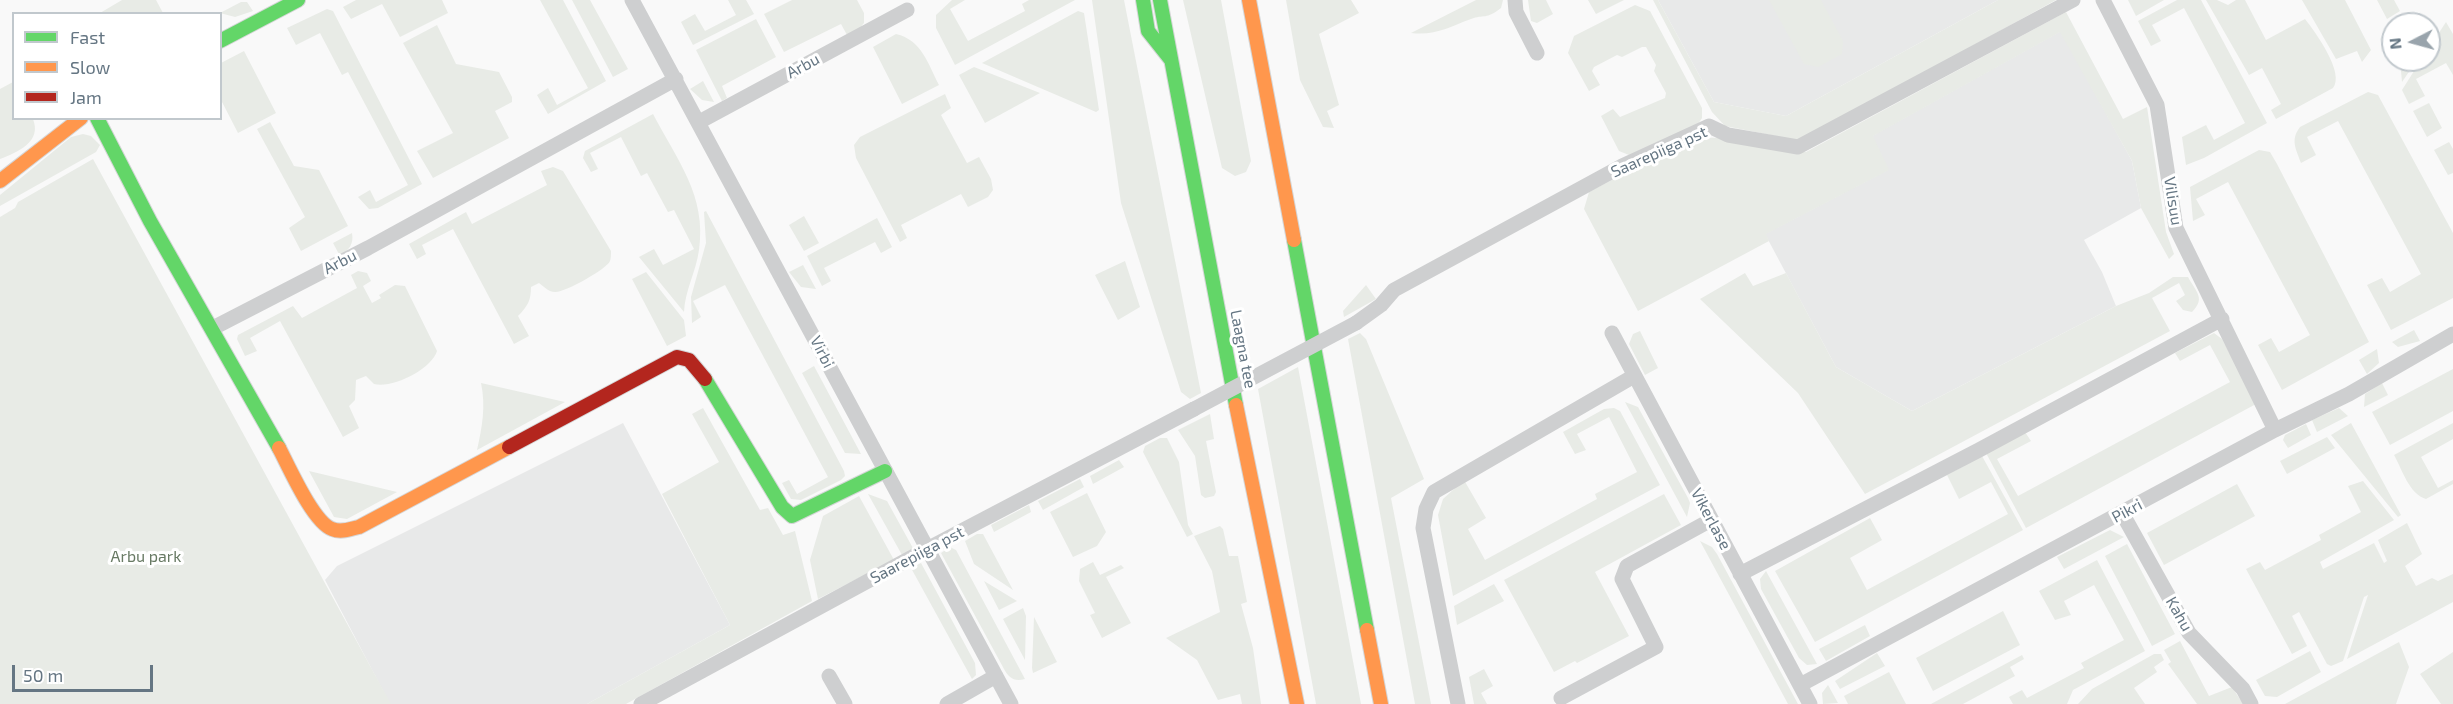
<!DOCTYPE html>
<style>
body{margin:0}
#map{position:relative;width:2453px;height:704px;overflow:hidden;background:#f9f9f9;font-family:"Exo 2",sans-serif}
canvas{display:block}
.legend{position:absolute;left:12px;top:12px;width:210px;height:108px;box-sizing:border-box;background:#fff;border:2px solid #c1c8cd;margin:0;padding:8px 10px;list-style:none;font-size:18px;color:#657683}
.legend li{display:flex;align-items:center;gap:12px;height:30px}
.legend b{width:30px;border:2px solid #c1c8cd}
.north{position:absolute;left:2381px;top:12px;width:60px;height:60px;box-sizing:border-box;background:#fff;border:2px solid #c1c8cd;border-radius:50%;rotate:264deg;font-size:16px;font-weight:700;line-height:24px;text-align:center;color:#657683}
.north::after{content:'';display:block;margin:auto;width:21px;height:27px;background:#99a4ac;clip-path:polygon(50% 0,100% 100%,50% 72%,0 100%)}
.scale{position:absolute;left:12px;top:665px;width:141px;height:27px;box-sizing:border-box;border:3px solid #657683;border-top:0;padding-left:8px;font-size:18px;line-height:21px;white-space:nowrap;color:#657683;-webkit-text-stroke:4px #fff;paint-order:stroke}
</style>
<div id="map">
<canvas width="2453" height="704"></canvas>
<ul class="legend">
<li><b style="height:8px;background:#63d668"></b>Fast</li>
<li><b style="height:8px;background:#ff974d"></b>Slow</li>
<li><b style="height:8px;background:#b3261e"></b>Jam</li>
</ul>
<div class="north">N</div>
<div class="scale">50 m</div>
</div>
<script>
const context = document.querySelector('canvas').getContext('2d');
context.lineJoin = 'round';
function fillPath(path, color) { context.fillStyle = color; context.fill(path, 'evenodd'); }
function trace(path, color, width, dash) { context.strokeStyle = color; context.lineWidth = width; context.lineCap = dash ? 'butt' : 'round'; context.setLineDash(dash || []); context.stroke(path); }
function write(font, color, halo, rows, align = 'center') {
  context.font = font + ' "Exo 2",sans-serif'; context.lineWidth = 6; context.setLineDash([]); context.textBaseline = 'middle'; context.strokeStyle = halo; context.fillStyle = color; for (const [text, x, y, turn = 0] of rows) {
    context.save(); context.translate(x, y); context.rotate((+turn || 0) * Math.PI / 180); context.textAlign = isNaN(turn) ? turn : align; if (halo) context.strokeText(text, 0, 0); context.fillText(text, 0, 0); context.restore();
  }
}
fillPath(new Path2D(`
 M1658,0H1998L1786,116L1714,102Z
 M2061,31L2132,161L2141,208L2084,240L2102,272L2116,306L1912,411L1836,367L1765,234L1888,170L1872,136Z
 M623,423L730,625L587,704H390L325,580L337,566Z`), '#e8e9e9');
fillPath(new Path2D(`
 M122,0H156L163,13H100Z
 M356,0H442L448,13L400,37L382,4L351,19L343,7Z
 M540,0H563L606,81L548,114L537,95L548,88L557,105L588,88Z
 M572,0H590L628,69L613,77Z
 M728,0H746L754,14L693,45L681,22L695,14L705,31L736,15Z
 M792,0H857L864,13V23L859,29L847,35L841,24L784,52L764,14Z
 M952,0H965L950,9L968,41L1025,11L1022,4L1029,0H1075L955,65L936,28V15Z
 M1092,0H1124L1201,393L1190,399L1181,392L1121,203Z
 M1183,0H1221L1251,161L1246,172L1235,176L1222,168Z
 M1286,0H1351L1359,13L1319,34L1339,105L1327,111L1334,128L1323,127L1300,80Z
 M1476,0H1503L1501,8C1486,20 1484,14 1471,19C1449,27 1435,36 1411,33Z
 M1528,0H1546L1553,14L1537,23L1531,21Z
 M1588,0H1624L1596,14Z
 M1653,0H1658L1714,102L1786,116L1998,0H2056L1807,137L1796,140L1725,126L1712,112Z
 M1769,0H1821L1843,41L1842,54L1818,67L1804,64Z
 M2128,0H2164L2136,16Z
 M2177,0H2201L2267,123L2204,158L2186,165L2182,137L2206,125L2214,140L2245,123L2184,8L2152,25L2161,41L2151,46L2138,21Z
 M2206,0H2217L2228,5L2236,0H2245L2266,40L2305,19C2316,33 2345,73 2333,88L2276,119L2271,110L2281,104L2262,68L2249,75Z
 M2302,0H2345L2371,50L2362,62L2357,51L2336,59Z
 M2377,0H2394L2400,11L2387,19Z
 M241,2H247L253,11L235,17L220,13Z
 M1635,5L1650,11L1702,108V118L1698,124L1634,157L1619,151L1601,116L1613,109L1620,117L1665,98L1666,93L1654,71L1656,65L1646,47H1642L1622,57L1617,55L1594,67L1592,71L1600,85L1589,91L1568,53L1574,36Z
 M327,9L333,11L422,184L378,208L369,209L358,197L370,190L376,202L408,185L348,72L342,75L320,33L296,45L287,28Z
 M1078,11L1084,13L1099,110L1096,112L982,63Z
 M2066,12L2123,119L2147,107L2166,232L2174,254L2169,259L2141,208L2132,161L2060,32L1873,136L1889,170L1766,234L1769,241L1638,311L1584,209L1589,192L1689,139C1728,132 1767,151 1806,152Z
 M756,19L776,57L722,86L727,98L722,101L696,50Z
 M2446,22L2453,34V75L2446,63L2416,79L2425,96L2409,104L2402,90L2421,60H2429V48Z
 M437,25L456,64L499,72L512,97V102L495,111L509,138L433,178L417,151L453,133L403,43Z
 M896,34C922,40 928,64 939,85L902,104L873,47Z
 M244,51L276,113L238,133L221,100V63Z
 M2400,60H2417L2402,82Z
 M974,67L1040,93L985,123L959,75Z
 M703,81L714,102L702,100L690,89Z
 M13,82L14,118L33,119C42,142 18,152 0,159V89Z
 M2368,92L2378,95L2453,233V298L2391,330L2367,285L2382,278L2390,292L2421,274L2338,121L2307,137L2316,155L2301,163C2296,149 2290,140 2300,127Z
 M945,94L951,108L941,115L967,163L979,157L991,179L993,190L988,197L968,207L961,194L901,225L907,238L900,242L856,158L854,145L860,137Z
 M2429,103L2442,128L2427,137L2413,111Z
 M653,114C677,160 707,196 699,250C696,272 685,290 684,312L639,257L654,249L663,265L694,249L674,210L668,212L647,173L641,176L621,137L590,153L598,169L591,172L583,158L585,151Z
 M270,122L294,166L319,170L348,226L301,251L289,228L305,217L257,129Z
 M83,134L91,136L100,145L96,152L0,206V195L71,137Z
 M2449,142L2453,149V173L2448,175L2434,150Z
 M2259,150L2270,152L2277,164L2369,342L2282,390L2258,345L2271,338L2279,352L2310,335L2228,182L2196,199L2205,215L2193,221L2190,187Z
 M93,159L391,704H0V217L15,208L18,202Z
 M553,167L563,171L611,251C611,254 611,259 610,261C607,269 564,293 555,292C549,292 544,287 539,283L531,287C531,300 528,306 518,316L529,336L514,344L453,229L422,245L426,254L417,259L409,244L466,212L472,224L547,185L541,171Z
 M706,211L844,471L845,476L841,480L801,500L791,499L782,483L789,480L797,494L828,477L725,285L693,301L701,317L692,323L691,297L706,243L704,212Z
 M804,216L819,243L804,251L789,225Z
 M877,218L892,247L881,253L875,242L824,268L831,281L822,286L807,256Z
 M352,233C354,244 349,250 340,256L333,243Z
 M1125,261L1140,307L1118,320L1095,275Z
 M803,265L816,289L801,287L789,272Z
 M358,271L367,273L371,281L363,286L372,303L381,298L379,295L395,285L405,286L437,351C432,369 392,389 374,384L366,376L356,380L355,400L349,406L359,428L343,437L280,321L250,338L257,351L245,356L237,339L238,335L293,306L302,318L357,288L351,275Z
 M646,272L684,320L686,336L667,346L632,279Z
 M1745,273L1753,286L1786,273L1836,367L1912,411L2116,306L2149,293L2173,277H2188C2196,292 2206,298 2192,312L2183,310L2176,301L2185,295L2179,283L2152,298L2170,331L1865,494L1798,393L1700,299Z
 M1366,285L1376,299L1344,317L1343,311Z
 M2414,330L2420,341L2398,347L2392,342Z
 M1640,331L1658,368L1645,375L1629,344L1633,334Z
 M1360,333L1366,339L1424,479L1391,498L1431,704H1415L1348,339Z
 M2214,333L2222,339L2256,404L2026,528L1986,453L2025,432L2031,441L1997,459L2018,496L2230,382L2210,345L2180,361L2175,353Z
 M2377,349L2379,363L2367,374L2359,360Z
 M814,366L861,454L845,453L802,373Z
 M1298,367L1361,704H1316L1258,389Z
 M2453,369V411L2390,445L2372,412Z
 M481,383L565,402L477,450C482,427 486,407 481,383Z
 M2382,383L2388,395L2364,407L2365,394Z
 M1625,402L1638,407L1688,498L1690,503L1687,517Z
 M703,408L760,510L768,508L783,535L795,531L812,601L626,704H587L730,625L662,494L719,462L692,414Z
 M1614,408L1620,411L1660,485L1453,596L1438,515L1443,499L1464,480L1486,518L1468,529L1485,560L1597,499L1595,494L1637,472L1609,417L1577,434L1586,450L1575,454L1563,432L1604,409Z
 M2339,408L2348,416L2317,432L2312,420Z
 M1210,414L1214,439L1206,441L1216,492L1214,496L1205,498L1201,495L1195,456L1178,430Z
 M2351,423L2401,515L2398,517L2331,435Z
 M2453,423V439L2421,457L2438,488L2453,480V484L2426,499C2409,494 2402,469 2394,455Z
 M2306,424L2311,435L2288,448L2283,440L2285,435Z
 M2327,437L2335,448L2287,474L2280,461Z
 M1160,438H1167L1179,462L1188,525L1193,534L1187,537L1143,452L1145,446Z
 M1982,456L2023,530L1815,642L1775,571L1870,518L1882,540L1850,558L1867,590L2008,514L1991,482L1959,499L1947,475Z
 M1119,460L1124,467L1093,484L1090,476Z
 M309,471L397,492L347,519L334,517Z
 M1080,479L1084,487L1043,510L1038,501Z
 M2363,481L2394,520L2320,562L2323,569L2374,543L2384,563L2387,561L2378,540L2407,523L2422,554L2405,566L2416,586L2432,578L2438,581L2453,574V602L2347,659L2368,595L2364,597L2343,661L2331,666L2327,664L2299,612L2292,616L2307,646L2292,654L2246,569L2260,562L2265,570L2321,540L2319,535L2361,512L2348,486Z
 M2237,484L2255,516L2164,565L2147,533Z
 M1087,493L1106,532L1097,546L1073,557L1050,512Z
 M868,494L887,501L914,550L902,555Z
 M1664,494L1681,525L1595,572L1629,636L1577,663L1575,661L1554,672L1504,580Z
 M859,496L894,560L818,599L810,560L823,516Z
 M1029,505L1031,512L994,532L991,525Z
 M1220,526L1223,529L1229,556H1238L1247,602L1241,604L1253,648L1261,704H1242L1240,694L1218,700L1197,660L1166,638L1220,612L1212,571L1194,536Z
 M2110,530L2124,537L2064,569L2057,557Z
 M977,534H983L1013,590L974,564L965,541Z
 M1700,541L1712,547L1717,554L1798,704H1788Z
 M2127,544L2175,634L2152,646L2105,556Z
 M950,547L956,550L1025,679C1014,682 1009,678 1004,669L941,553Z
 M2097,560L2145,651L2073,690L2067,704H2013L2009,697L2022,690L2027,698L2084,668L2081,663L2124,640L2094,585L2064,601L2071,615L2055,620L2039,591Z
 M1093,562L1100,575L1121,565L1124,568L1106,577L1131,623L1102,638L1090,615L1095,613L1079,581L1080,569Z
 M921,563L975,663L976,675L972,679L911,568Z
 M1766,571L1817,664L1807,665L1799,658L1761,589L1760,579Z
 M984,581L1017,601L999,610Z
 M1494,584L1504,601L1457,625L1454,606Z
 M1023,608L1026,616L1025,660L1003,619Z
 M2003,611L2020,645L1933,691L1916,658Z
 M1034,617L1057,662L1033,673L1032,668Z
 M1865,625L1870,636L1826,661L1819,649Z
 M2180,641L2209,696L2232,687L2243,704H2197L2168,664L2171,662L2164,650Z
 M2399,642L2409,667L2396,704H2285Z
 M2310,651L2321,672L2277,697L2265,696L2256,680Z
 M2453,652V704H2441L2420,674Z
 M1877,653L1885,666L1840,689L1835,681Z
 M2154,654H2161L2164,660L2154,667L2157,672L2134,688L2145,704H2078L2092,689Z
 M2022,655L2024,659L2010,667L2015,676L1963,704H1931Z
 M1484,669L1493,686L1481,693L1487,704H1474L1469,677Z
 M1889,672L1906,704H1848L1844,696Z
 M1828,685L1838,703L1823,704L1822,693Z`), '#e8ebe6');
const fast = new Path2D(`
 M1143,0L1148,31L1171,60
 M1160,0L1236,405
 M220,41L298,0
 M97,118L150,221L279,448
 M1294,240L1367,630
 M705,379L782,507L792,516L885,471`);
const slow = new Path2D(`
 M1249,0L1294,240
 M0,181L81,118
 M1236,405L1297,704
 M279,448C289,467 313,522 332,529C341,533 350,529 359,527L509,447
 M1367,630L1381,704`);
const jam = new Path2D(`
 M509,447L677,357L689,360L705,379`);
trace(fast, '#d5d6d7', 16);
trace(slow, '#d5d6d7', 16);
trace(jam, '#d5d6d7', 16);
trace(new Path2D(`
 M632,0L1011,704
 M1515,0L1516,12L1537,53
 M2103,0L2157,105L2176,228L2275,430
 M699,122L907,10
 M1356,323L1381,305L1394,290L1622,166L1709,126L1728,135L1798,147L2073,0
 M213,328L368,248L676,79
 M1612,333L1810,704
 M2122,513L2189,633L2243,689L2251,704
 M1740,574L1979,450L2222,319
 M829,676L845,704
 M1800,685L2275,430L2349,394L2453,334
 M1561,698L1656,647L1622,579L1627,566L1711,520
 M641,704L927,549L1194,409
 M947,704L996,676
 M1458,704L1423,528L1426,509L1434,492L1634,376`), '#cecfd0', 15);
trace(fast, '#63d668', 14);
trace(slow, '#ff974d', 14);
trace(jam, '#b3261e', 14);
trace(new Path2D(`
 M1194,409L1356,323`), '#cecfd0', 15);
write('16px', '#657683', '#fff', [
 ["Arbu",803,66,-28],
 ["Saarepiiga pst",1659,152,-24],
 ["Vilisuu",2173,201,81],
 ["Arbu",340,262,-27],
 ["Laagna tee",1243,349,79],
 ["Virbi",822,352,63],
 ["Pikri",2127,511,-28],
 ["Vikerlase",1711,519,62],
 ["Saarepiiga pst",917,555,-28],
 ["Kahu",2179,614,60]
]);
write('16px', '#687a64', '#fff', [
 ["Arbu park",146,557]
]);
</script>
